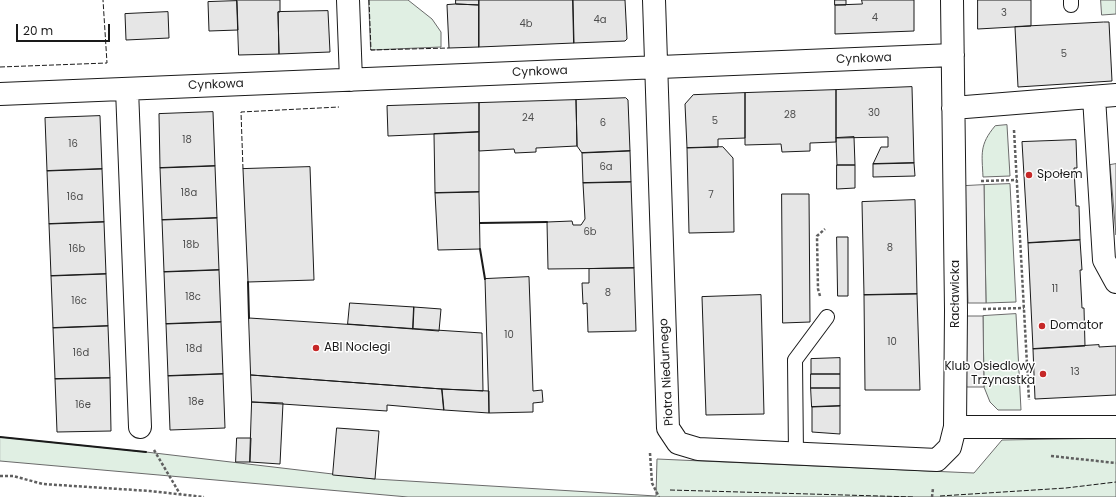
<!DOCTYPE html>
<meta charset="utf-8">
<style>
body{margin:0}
#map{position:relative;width:1116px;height:497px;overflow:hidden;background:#fff;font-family:Poppins,sans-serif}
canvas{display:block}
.scale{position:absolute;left:16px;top:24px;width:94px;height:18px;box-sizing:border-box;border:2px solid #1a1a1a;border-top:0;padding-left:5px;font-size:12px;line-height:14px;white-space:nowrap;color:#1a1a1a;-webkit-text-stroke:3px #fff;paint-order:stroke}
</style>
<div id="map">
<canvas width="1116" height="497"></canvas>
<div class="scale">20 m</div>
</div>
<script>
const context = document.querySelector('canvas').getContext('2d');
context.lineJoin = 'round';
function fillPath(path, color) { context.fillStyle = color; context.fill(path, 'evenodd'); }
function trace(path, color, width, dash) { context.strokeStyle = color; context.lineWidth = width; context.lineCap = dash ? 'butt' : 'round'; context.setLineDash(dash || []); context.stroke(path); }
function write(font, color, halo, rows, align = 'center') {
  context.font = font + ' Poppins,sans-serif'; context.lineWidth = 3; context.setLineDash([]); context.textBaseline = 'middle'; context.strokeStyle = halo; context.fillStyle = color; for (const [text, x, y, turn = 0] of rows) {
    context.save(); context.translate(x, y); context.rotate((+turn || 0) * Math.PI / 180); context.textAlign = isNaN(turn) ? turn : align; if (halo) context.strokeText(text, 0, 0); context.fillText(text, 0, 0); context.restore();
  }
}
const green = new Path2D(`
 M369,0H408L432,19L441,32V47L371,50Z
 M1101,0H1116V14L1102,15Z
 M1007,125L1010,176L983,177C982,154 979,145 995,126Z
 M1010,184L1016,302L986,303L984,185Z
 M1016,314L1021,410H998L990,402L984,387L983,316Z
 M0,437L146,452L375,479L656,496L657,459L974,473L1002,440L1116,438V497H408L0,461Z`);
fillPath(green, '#e0efe3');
trace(green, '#6a6a6a', 1);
const parking = new Path2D(`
 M1116,164V235L1110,165Z
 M984,185L986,303H968L965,186Z
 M966,316H983L984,387H967Z`);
fillPath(parking, '#ededed');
trace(parking, '#6a6a6a', 1);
const building = new Path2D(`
 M237,0H280V12H278L279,54L239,55Z
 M456,0H479V5L456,4Z
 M479,0H573L574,43L479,47Z
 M573,0H625L627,39L625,41L574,43Z
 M835,0H846V5H835Z
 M862,0H914V31L835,34V5L862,4Z
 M978,0H1031V26L978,29Z
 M237,1L238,30L209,31L208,2Z
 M456,4L479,5V47L449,48L447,5Z
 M328,11L330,52L279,54L278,12Z
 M168,12L169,38L126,40L125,14Z
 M1104,22H1109L1112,81L1018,87L1015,27Z
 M912,87L914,163L873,164L881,147H888V137L836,138V90Z
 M836,90V142L810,143V151L782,152L781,144L745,145V93Z
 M745,93V138L718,139V147L687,148L685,104L693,95Z
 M626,98L628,100L630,151L582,153L577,146L576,100Z
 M576,100L577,146L536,148V152L515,153L514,149L479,151V103Z
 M479,103V132L388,136L387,106Z
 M213,112L215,166L160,168L159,114Z
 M100,116L102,169L47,171L45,118Z
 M479,132V192L435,193L434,134Z
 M854,137L855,165H837L836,138Z
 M1076,140L1077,168H1074L1076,206H1079L1080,240L1028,243L1022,142Z
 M723,147L733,158L734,232L689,233L687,148Z
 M630,151L631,182L583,183L582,153Z
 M914,163L915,176L873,177V164Z
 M837,165H855V188L837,189Z
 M215,166L217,218L162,220L160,168Z
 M310,167L314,280L248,282L243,169Z
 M102,169L104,222L49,224L47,171Z
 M631,182L634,268L548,269L547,222L572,221L573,225H581L585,219L583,183Z
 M479,192L480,249L438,250L435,193Z
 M782,194H809L810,322L783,323Z
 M915,200L917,294L864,295L862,202Z
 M217,218L219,270L164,272L162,220Z
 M104,222L106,274L51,276L49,224Z
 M837,237H848V296H838Z
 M1080,240L1082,270H1080L1082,308H1084L1085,346L1033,349L1028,243Z
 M634,268L636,331L588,332L587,303L583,304L582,283H589V269Z
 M219,270L221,322L166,324L164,272Z
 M106,274L108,326L53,328L51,276Z
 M529,277L533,391L542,390L543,402L533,403V412L489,413L485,279Z
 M917,294L920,390H865L864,295Z
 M761,295L764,414L706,415L702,297Z
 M350,303L414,307L413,329L348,324Z
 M414,307L441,309L439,331L413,329Z
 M249,318L482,333L483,391L442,389L251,375Z
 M221,322L223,374L168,376L166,324Z
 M108,326L110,378L55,379L53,328Z
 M1099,345V347L1116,346V395L1035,399L1033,349Z
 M840,358V374H811V359Z
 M223,374L225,428L170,430L168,376Z
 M811,374H840V388H811Z
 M251,375L442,389L444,410L387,405V411L252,402Z
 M110,378L111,431L57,432L55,379Z
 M811,388H840V406L812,407Z
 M442,389L489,391V413L444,410Z
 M252,402L283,403L280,464L250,462Z
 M840,406V434L812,432V407Z
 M337,428L379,431L375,479L333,475Z
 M237,438H251L250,462H236Z`);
fillPath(building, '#e6e6e6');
trace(building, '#1a1a1a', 1);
const service = new Path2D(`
 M1071,0V5
 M796,454L795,360L827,317`);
const minor = new Path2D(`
 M348,0L351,80
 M654,0L668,428L678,443L698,449L937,460L950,447L955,427
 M952,0L956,310L955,427H1116
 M127,89L140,427
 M0,94L953,55
 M1094,97L1104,260L1116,282
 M953,108L1116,95`);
trace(service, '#1a1a1a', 16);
trace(minor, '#1a1a1a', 24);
trace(new Path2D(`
 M1014,130L1029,400
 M981,181L1017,180
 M820,296L818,289L817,236L825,229
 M983,309L1024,308
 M154,450L180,494
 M650,453L652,483L659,497
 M1051,456L1116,463
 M0,476H13L43,484L150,491L204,497
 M932,497L933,488`), '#5f5f5f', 2.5, [3, 2]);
trace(service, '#fff', 14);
trace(minor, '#fff', 22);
trace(new Path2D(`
 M369,0L371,50L449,48
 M0,67L107,63L103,0
 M243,169L241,112L339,107
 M670,490L914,497
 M940,496L1066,488L1116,482`), '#1a1a1a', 1, [5, 2]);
trace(new Path2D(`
 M480,223L547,222
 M480,249L485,279
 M248,282L249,318
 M0,437L146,452`), '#1a1a1a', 2);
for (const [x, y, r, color] of [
 [1029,175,4,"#c62828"],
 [1042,326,4,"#c62828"],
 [316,348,4,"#c62828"],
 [1043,374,4,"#c62828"]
]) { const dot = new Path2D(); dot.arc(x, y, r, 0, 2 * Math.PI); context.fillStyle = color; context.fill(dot); trace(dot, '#fff', 1.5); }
write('10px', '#4d4d4d', null, [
 ["3",1004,13],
 ["4",875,18],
 ["4a",600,20],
 ["4b",526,24],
 ["5",1064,54],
 ["30",874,113],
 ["28",790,115],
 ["24",528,118],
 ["5",715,121],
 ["6",603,123],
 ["18",187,140],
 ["16",73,144],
 ["6a",606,167],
 ["18a",189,193],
 ["7",711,195],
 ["16a",75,197],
 ["6b",590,232],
 ["18b",191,245],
 ["8",890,248],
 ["16b",77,249],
 ["11",1055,289],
 ["8",608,293],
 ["18c",193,297],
 ["16c",79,301],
 ["10",509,335],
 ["10",892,342],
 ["18d",194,349],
 ["16d",81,353],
 ["13",1075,372],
 ["18e",196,402],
 ["16e",83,405]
]);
write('12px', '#1a1a1a', '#fff', [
 ["Cynkowa",864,59,-2],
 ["Cynkowa",540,72,-2],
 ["Cynkowa",216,85,-2],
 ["Racławicka",956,294,-90],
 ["Piotra Niedurnego",667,372,-93]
]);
write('12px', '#1a1a1a', '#fff', [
 ["Społem",1037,175],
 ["Domator",1050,326],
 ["ABI Noclegi",324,348],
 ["Klub Osiedlowy",1035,367,"right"],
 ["Trzynastka",1035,381,"right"]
], 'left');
</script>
